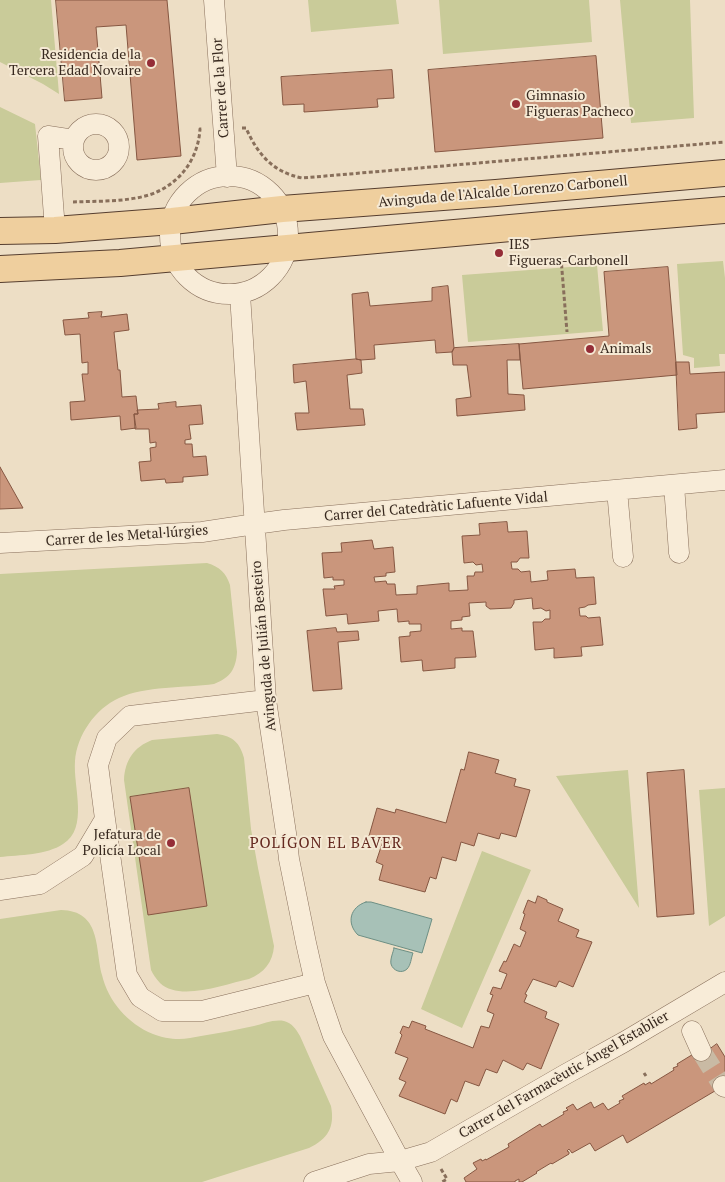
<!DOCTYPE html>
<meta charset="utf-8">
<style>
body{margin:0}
canvas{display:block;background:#eddec5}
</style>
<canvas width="725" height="1182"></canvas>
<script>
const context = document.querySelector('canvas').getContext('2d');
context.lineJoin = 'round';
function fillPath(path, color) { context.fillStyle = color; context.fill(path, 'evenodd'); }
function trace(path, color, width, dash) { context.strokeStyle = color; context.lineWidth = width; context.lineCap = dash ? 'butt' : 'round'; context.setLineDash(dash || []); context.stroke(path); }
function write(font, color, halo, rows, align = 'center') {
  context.font = font + ' "PT Serif",serif'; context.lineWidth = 4; context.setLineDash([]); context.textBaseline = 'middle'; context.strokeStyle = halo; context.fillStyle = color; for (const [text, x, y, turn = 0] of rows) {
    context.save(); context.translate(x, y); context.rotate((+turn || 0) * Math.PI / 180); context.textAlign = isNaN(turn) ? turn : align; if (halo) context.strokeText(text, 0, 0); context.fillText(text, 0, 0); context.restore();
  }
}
fillPath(new Path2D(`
 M0,0H51L59,94L43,84L0,62Z
 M308,0H396L399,24L311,32Z
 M439,0H589L592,42L443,54Z
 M620,0H690L694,118L631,123Z
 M0,107L35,124L41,180L0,183Z
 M723,261L725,278V354H719L720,366L694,368V358L683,355L677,264Z
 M597,265L603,331L468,342L462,275Z
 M207,563C220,567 226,573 230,585L237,652C236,669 230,678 214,684C185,688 145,686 119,698C95,709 77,735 75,761C73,787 89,828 63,844C47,855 19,855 0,857V574Z
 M217,734C233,736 240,743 244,758L251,829L258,868L274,946C273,962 264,973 249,979C225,984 180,1002 160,983C156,979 153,974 151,970L124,780C125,760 134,747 152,740Z
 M628,770L639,908L556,776Z
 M725,788V916L709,926L699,790Z
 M482,851L531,870L462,1028L421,1009Z
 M61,910C101,911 95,947 102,975C108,1001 128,1024 153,1034C160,1037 171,1039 179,1039C186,1039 194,1037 201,1036C219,1033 236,1030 254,1026C263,1024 274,1019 284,1021C292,1023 296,1029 300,1036L331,1106C335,1127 328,1139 309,1148L202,1182H0V919Z`), '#c9cb99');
const water = new Path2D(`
 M366,902H371L432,919L422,953L358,935C346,923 350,907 366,902Z
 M394,948L413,953C411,958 411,965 407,969C402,974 393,971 391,964C390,959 393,953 394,948Z`);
fillPath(water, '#a7c1b7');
trace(water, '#6d8f84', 1);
const building = new Path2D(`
 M56,0H167L181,156L137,160L126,25L96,27L102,98L65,101Z
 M596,56L603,138L435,152L428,70Z
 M392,70L394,98L377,99L378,107L304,112V104L283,105L281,77Z
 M668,267L677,375L523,389L519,344L609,336L604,272Z
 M448,286L454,348L452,352L436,353L435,340L374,345L375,359L361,360L356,359L352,294L368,292L370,306L432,301V288Z
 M102,312L101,317L127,314L129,330L114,332L118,370H120L122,397L136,396L138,414H134L136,428L121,430L120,416L71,420L70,402L85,401L82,374H88V362L82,363L80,334L65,335L63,320L89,318L88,313Z
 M519,344L520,360H507L508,394L524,395L525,410L457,416L456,399L471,397L467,365H453L452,352L454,348Z
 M356,359L361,360L362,373L347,375L350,409H363L365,425L297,430L295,413H309L306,381L294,383L293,365Z
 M676,362H689L690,374L725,372V412L696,414L697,428L679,430Z
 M176,402V407L201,405L203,424L189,425L191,439L185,440V444H192L193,457L206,456L208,475L183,477V482L166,483L165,479L141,481L139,462L151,461L150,448L156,447V442L150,443L149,429H135L134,414H138L137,410L159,409L158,404Z
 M0,467L23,508L0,509Z
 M507,522L508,532L527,531L529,558H520L517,562H511L512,569H518L521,572L530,571L531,582L548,580L547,571L575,569L576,578L594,577L596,604L588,605L585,607L579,608L580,616H586L588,618L600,617L603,645L581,647L582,656L554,658V648L535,650L533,622H542L545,619H550V610L546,611L541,608L533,609L532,598L514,600V603L511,608L490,609L486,606V602L469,603L470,616L462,617V620L451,621V629L462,628V631H473L476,657L455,658V668L423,671L422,660L401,662L399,637L410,636V632L421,631V624H409V621L398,622L397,609L378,611L379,621L348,624L347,614L326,616L323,589H335L334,586L344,585V580H333V577L324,578L322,553L342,552L341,543L372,540L374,549L393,547L395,572L386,573V576L374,577L375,582L386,581L387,584H395L396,595L417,594V586L449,583V591L468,590L467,576H474L475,572H483L482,564L476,565L473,562L464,563L462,536L480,535L479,524Z
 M336,628L337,632L358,631L359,640L338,642L342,689L313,691L307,631Z
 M469,752L499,760L495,773L516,779L514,786L530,790L516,837L501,833L499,839L478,833L474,846L461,842L456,861L442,857L436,879L430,877L425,892L379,880L383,865L376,862L383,841L369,836L377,808L395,813L396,809L446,823L461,769L464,770Z
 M684,770L694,914L657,917L647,773Z
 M189,788L207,906L148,915L130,797Z
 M538,896L547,900V902L563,909L558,921L579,930L576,937L592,942L573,987L559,981L556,987L533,979L525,994L527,995L524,1002L547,1012L545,1018L559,1024L541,1069L527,1063L523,1070L503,1060L497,1073L486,1069L479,1086L465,1081L457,1102L451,1099L445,1114L399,1096L406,1082L399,1079L408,1058L395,1053L402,1035L400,1033L403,1026L409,1028L412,1021L426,1026L425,1029L473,1048L481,1026L489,1028L494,1014L487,1011L493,995L490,994L493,987L501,989L507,974L499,971L504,961L506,962L514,944L520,947L526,932L520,929L525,914L523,913L528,900L535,903Z
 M717,1044L725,1057V1085L627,1143L623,1135L595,1151L590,1143L572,1153L569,1149L567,1151L569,1152V1154L552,1164L551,1163L536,1172L537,1173L522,1182H519V1179L515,1181V1182H466L464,1178L477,1169L473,1163L481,1159L482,1161L486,1159V1160L509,1147L508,1144L540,1124L542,1127L564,1114L563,1112L568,1110L566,1108L573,1104L577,1110L591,1102L594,1108L603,1103L608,1110L620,1103L619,1101L624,1099L622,1096L644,1083L645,1085L650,1082L651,1084L674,1070L673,1068L678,1066L677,1064L695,1053L705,1052Z`);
fillPath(building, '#ca967c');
trace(building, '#865742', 1);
trace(new Path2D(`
 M701,1051L723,1086`), '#c9baa4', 20, [20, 10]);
const minor = new Path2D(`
 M214,0L227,177
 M73 147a23 23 0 1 1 46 0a23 23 0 1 1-46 0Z
 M170 235a59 59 0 1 1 118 0a59 59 0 1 1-118 0Z
 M55,230L48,136L74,140
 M240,294L266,700L286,833L289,859L306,943L315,983L333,1036L400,1161L412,1182
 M674,485L679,553
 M617,490L623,557
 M0,543L202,532L255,524L284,520L725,480
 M266,700L130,716L107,738L98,765L105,819L127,975L140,997L162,1011H202L315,983
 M0,890L40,884L83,856L105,819
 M692,1031L701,1051
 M723,1086L725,1087
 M314,1182L369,1164L400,1161L431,1152L566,1074L624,1042L725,982`);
const major = new Path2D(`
 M0,231L55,230L172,221L282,209L496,193L725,173
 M0,269L120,263L555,224L725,210`);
trace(minor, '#886f5b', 21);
trace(major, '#563e2f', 28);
trace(new Path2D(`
 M242,128H246C258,155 273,172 302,178L725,142
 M73,202C98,201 125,202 149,195C179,185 198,160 200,129H203
 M561,258L567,332
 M644,1073L646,1076
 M441,1169L447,1179L442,1182`), '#886f5b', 3, [4, 2.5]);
trace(minor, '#f8ecd8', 20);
trace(major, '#efcf9e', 26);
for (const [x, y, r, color] of [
 [151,63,5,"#952d37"],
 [516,104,5,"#952d37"],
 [499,253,5,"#952d37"],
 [590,349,5,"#952d37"],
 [171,843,5,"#952d37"]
]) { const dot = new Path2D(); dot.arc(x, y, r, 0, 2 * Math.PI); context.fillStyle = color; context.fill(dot); trace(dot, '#f5e9d4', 2); }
write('14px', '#38291f', '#f5e9d4', [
 ["Residencia de la",141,55,"right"],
 ["Tercera Edad Novaire",141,71,"right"],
 ["Gimnasio",526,96],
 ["Figueras Pacheco",526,112],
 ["IES",509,245],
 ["Figueras-Carbonell",509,261],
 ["Animals",600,349],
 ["Jefatura de",161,835,"right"],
 ["Policía Local",161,851,"right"]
], 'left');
write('14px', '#38291f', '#f5e9d4', [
 ["Carrer de la Flor",221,88,-94],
 ["Avinguda de l'Alcalde Lorenzo Carbonell",503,192,-5],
 ["Carrer del Catedràtic Lafuente Vidal",436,507,-5],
 ["Carrer de les Metal·lúrgies",127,536,-4],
 ["Avinguda de Julián Besteiro",264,646,-95],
 ["Carrer del Farmacèutic Ángel Establier",564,1075,-30]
]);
context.letterSpacing = '1px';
write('15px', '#64281f', '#f5e9d4', [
 ["POLÍGON EL BAVER",326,844]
]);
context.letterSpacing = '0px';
</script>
